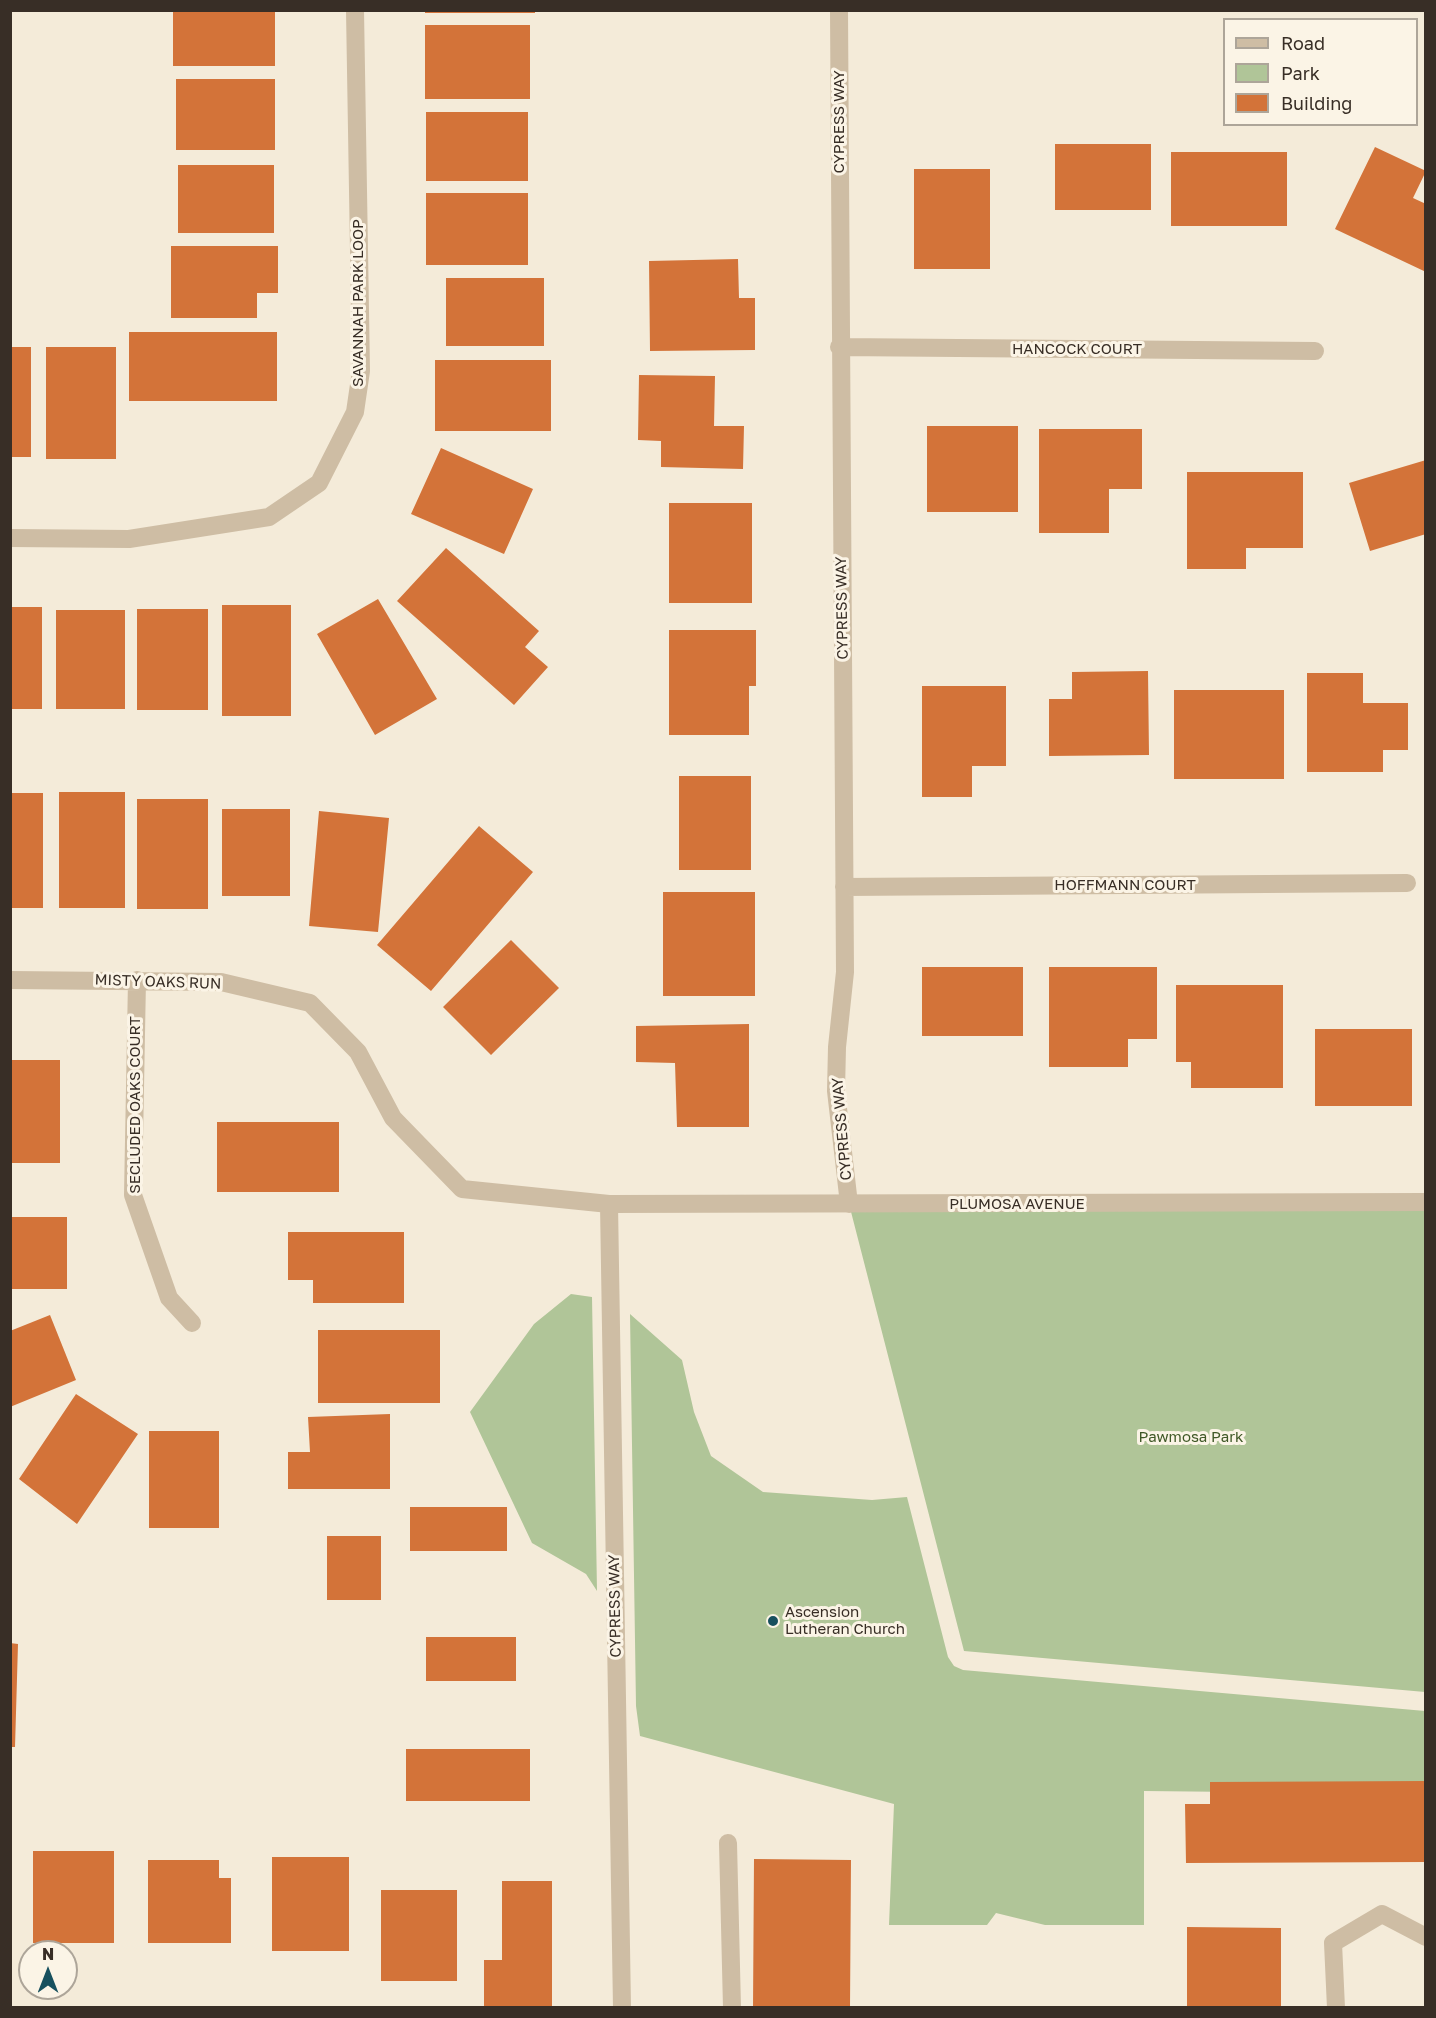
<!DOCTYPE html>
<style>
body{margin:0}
#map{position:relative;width:1436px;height:2018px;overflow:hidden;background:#f4ebd9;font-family:"Golos Text",sans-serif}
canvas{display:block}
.frame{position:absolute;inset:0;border:12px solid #382e26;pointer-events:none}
.legend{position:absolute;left:1223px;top:18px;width:195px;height:108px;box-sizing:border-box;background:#fbf4e6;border:2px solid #ada599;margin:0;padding:8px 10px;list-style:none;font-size:18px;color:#382e26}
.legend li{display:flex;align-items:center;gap:12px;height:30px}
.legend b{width:30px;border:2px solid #ada599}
.north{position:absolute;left:18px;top:1940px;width:60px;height:60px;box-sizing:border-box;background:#fbf4e6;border:2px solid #ada599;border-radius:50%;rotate:0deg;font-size:16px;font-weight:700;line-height:24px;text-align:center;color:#382e26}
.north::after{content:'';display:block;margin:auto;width:21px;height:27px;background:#17505e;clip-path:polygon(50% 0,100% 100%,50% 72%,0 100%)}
</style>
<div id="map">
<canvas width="1436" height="2018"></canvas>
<div class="frame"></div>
<ul class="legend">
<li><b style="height:8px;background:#cebda4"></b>Road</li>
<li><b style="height:16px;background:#b0c598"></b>Park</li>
<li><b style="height:16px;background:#d37339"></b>Building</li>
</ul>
<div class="north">N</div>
</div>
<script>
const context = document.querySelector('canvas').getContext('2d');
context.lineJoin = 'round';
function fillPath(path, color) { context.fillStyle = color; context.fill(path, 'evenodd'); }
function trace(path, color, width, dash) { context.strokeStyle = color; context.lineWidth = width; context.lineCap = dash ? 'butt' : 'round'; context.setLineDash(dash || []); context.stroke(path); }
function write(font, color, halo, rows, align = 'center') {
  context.font = font + ' "Golos Text",sans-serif'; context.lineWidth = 6; context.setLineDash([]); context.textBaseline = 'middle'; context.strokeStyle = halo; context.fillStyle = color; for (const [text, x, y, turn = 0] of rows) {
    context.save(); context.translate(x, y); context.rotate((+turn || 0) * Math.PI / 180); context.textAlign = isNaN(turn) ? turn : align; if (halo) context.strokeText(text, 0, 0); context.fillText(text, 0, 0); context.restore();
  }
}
fillPath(new Path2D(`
 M1425,1202V1692L964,1651L849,1204Z
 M571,1294L592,1297L597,1591L586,1574L532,1543L470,1412L534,1324Z
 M630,1314L682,1360L694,1412L711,1456L763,1492L872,1500L907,1497L948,1657L954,1666L963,1670L1425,1711V1794L1144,1791V1925H1045L996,1913L987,1925H889L894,1804L640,1736L636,1706Z`), '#b0c598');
fillPath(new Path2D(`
 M173,10H275V66H173Z
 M425,10H535V13H425Z
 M425,25H530V99H425Z
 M176,79H275V150H176Z
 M426,112H528V181H426Z
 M1055,144H1151V210H1055Z
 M1375,147L1426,171L1413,198L1426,204V272L1335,229Z
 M1171,152H1287V226H1171Z
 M178,165H274V233H178Z
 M914,169H990V269H914Z
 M426,193H528V265H426Z
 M171,246H278V293H257V318H171Z
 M738,259L739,298H755V350L650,351L649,261Z
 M446,278H544V346H446Z
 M129,332H277V401H129Z
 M10,347H31V457H10Z
 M46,347H116V459H46Z
 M435,360H551V431H435Z
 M639,375L715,376L714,426H744L743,469L661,467V441L638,440Z
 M927,426H1018V512H927Z
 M1039,429H1142V489H1109V533H1039Z
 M441,448L533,489L504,554L411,514Z
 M1426,460V534L1370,551L1349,483Z
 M1187,472H1303V548H1246V569H1187Z
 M669,503H752V603H669Z
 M446,548L539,631L525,647L548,667L514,705L397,601Z
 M378,599L437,699L375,735L317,634Z
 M222,605H291V716H222Z
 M10,607H42V709H10Z
 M137,609H208V710H137Z
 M56,610H125V709H56Z
 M669,630H756V686H749V735H669Z
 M1148,671L1149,755L1049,756V699H1072V672Z
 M1307,673H1363V703H1408V750H1383V772H1307Z
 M922,686H1006V766H972V797H922Z
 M1174,690H1284V779H1174Z
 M679,776H751V870H679Z
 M59,792H125V908H59Z
 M10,793H43V908H10Z
 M137,799H208V909H137Z
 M222,809H290V896H222Z
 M319,811L389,818L378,932L309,926Z
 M479,826L533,872L431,991L377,945Z
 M663,892H755V996H663Z
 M511,940L559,988L491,1055L443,1007Z
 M922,967H1023V1036H922Z
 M1049,967H1157V1039H1128V1067H1049Z
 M1176,985H1283V1088H1191V1062H1176Z
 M749,1024V1127H677L675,1063L636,1062V1026Z
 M1315,1029H1412V1106H1315Z
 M10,1060H60V1163H10Z
 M217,1122H339V1192H217Z
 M10,1217H67V1289H10Z
 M288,1232H404V1303H313V1280H288Z
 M50,1315L76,1380L10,1407V1331Z
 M318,1330H440V1403H318Z
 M76,1394L138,1434L77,1524L19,1479Z
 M390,1414V1489H288V1452H310L308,1417Z
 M149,1431H219V1528H149Z
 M410,1507H507V1551H410Z
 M327,1536H381V1600H327Z
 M426,1637H516V1681H426Z
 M10,1643L18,1644L15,1747H10Z
 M406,1749H530V1801H406Z
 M1426,1781V1862L1186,1863L1185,1804H1210V1782Z
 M33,1851H114V1943H33Z
 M272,1857H349V1951H272Z
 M754,1859L851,1860L850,2008H753Z
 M148,1860H219V1878H231V1943H148Z
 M502,1881H552V2008H484V1960H502Z
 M381,1890H457V1981H381Z
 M1187,1927L1281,1928V2008H1187Z`), '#d37339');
trace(new Path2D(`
 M728,1843L732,2008
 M1336,2008L1333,1943L1382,1914L1426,1937`), '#cebda4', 18);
trace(new Path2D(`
 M839,10L845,972L837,1047L836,1091L849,1204
 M839,347L1315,351
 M10,538L129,539L269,517L319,483L355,412L361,371L355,10
 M844,887L1407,883
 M10,980L221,982L310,1003L358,1052L393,1118L462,1189L609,1204L1426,1202
 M137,980L133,1195L169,1298L192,1323
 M609,1204L622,2008`), '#cebda4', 18);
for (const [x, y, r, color] of [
 [773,1621,6,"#17505e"]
]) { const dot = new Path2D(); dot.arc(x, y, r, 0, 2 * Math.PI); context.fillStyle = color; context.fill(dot); trace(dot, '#fbf4e6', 2); }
write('15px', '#382e26', '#fbf4e6', [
 ["CYPRESS WAY",839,122,-90],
 ["SAVANNAH PARK LOOP",358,303,-90],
 ["HANCOCK COURT",1077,349],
 ["CYPRESS WAY",842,608,-91],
 ["HOFFMANN COURT",1125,885],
 ["MISTY OAKS RUN",158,982,2],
 ["SECLUDED OAKS COURT",135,1105,-90],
 ["CYPRESS WAY",842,1129,-95],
 ["PLUMOSA AVENUE",1017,1204],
 ["CYPRESS WAY",615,1606,-91]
]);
write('15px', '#405927', '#fbf4e6', [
 ["Pawmosa Park",1191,1437]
]);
write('15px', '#382e26', '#fbf4e6', [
 ["Ascension",785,1612],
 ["Lutheran Church",785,1629]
], 'left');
</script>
